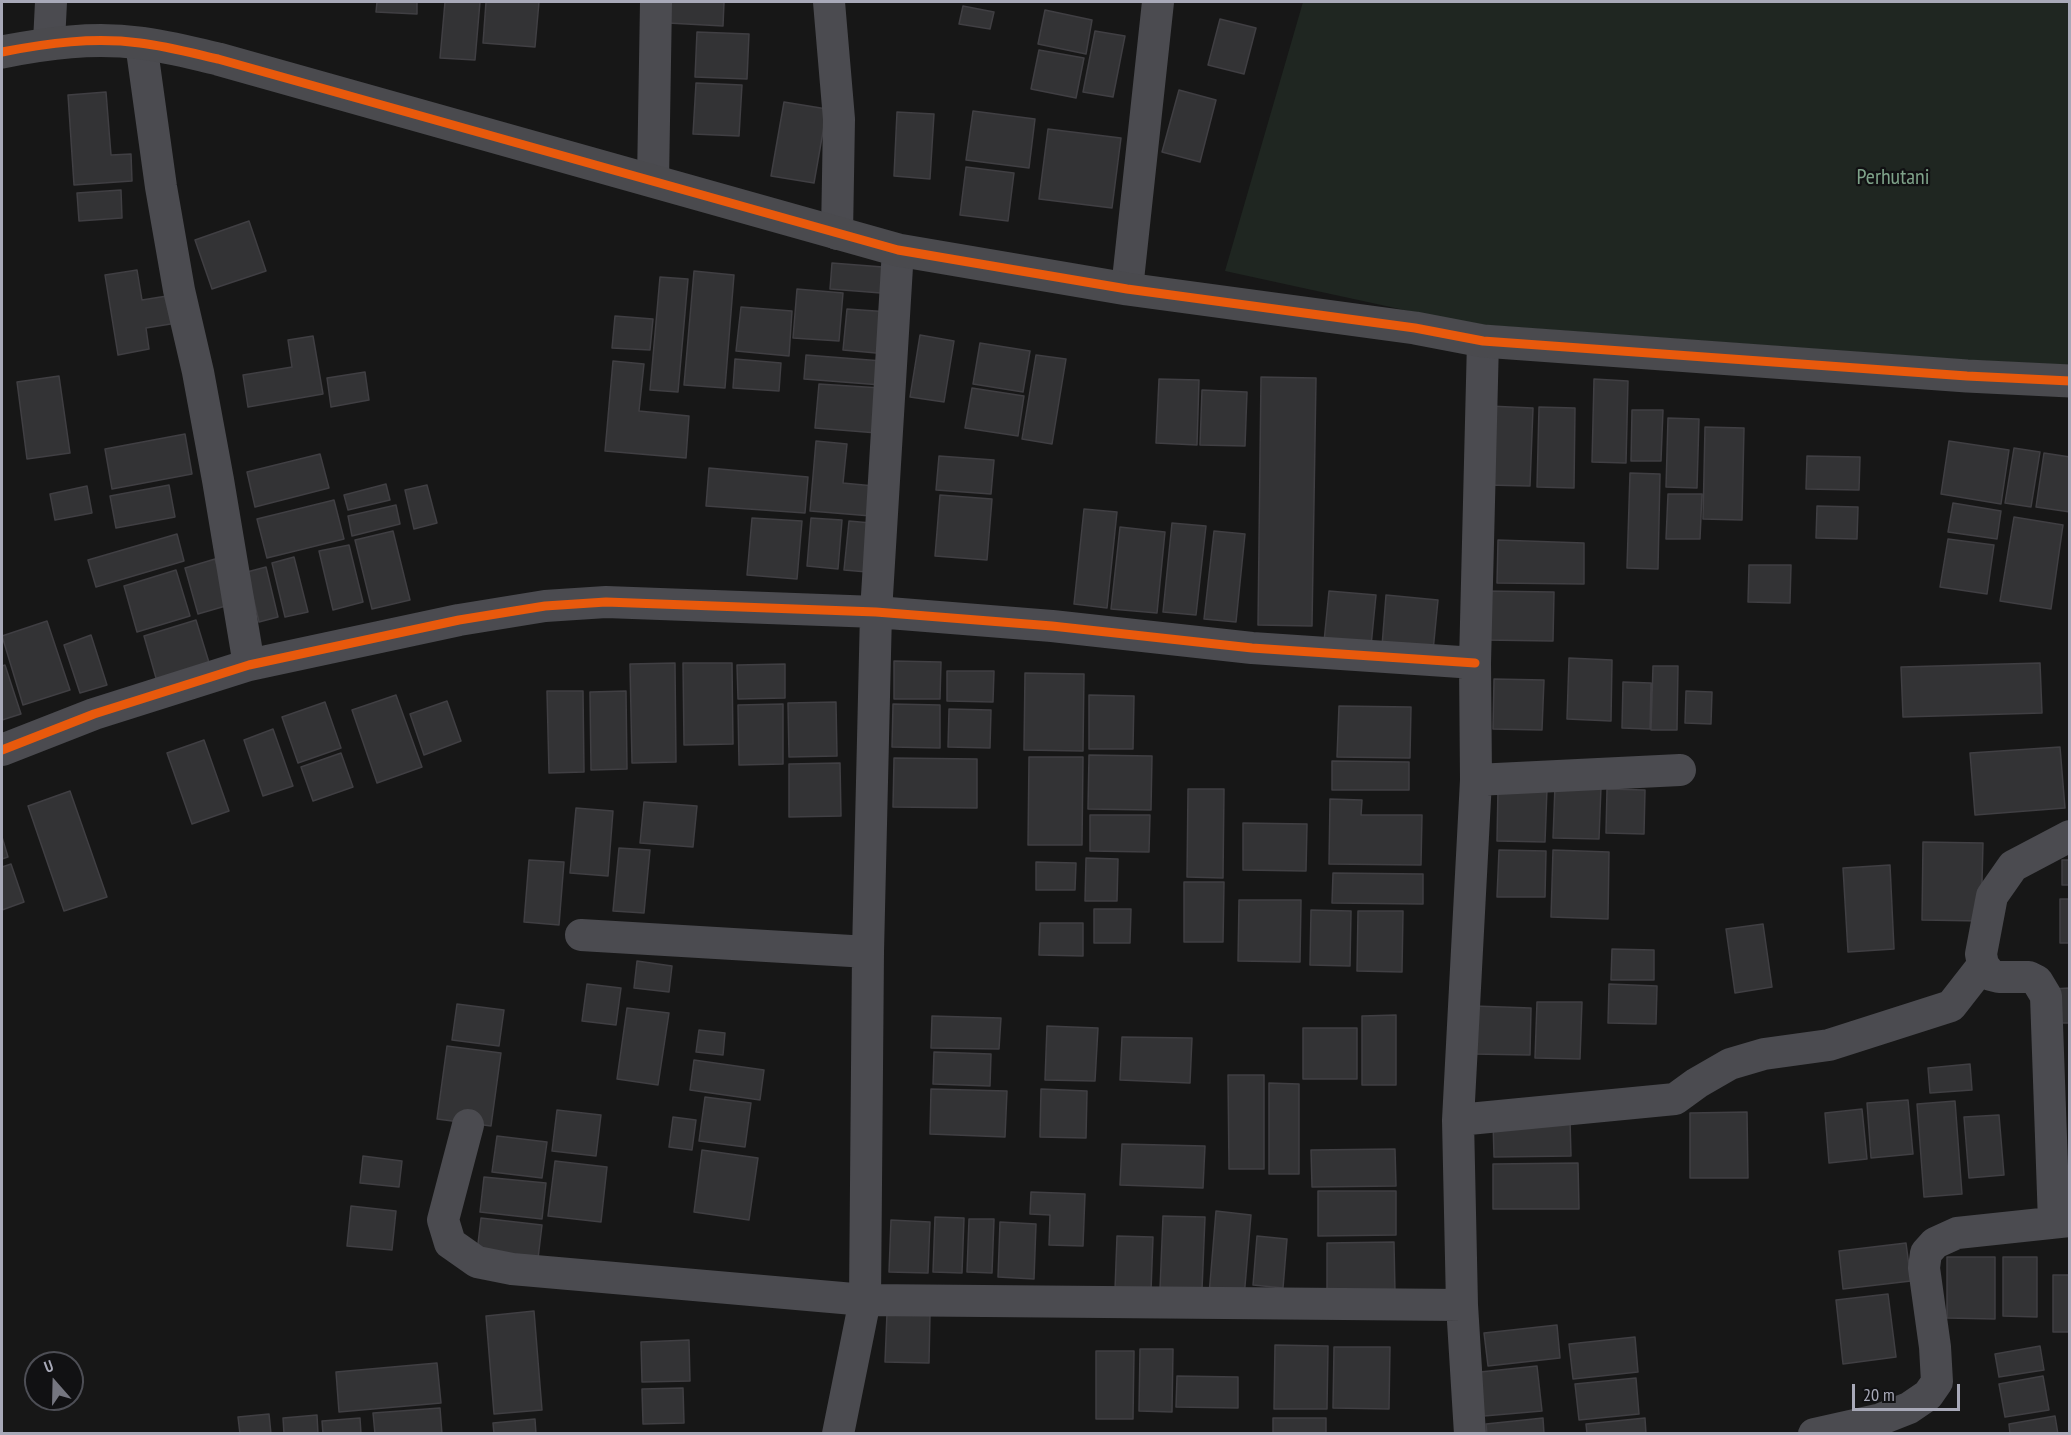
<!DOCTYPE html>
<style>
body{margin:0}
#map{position:relative;width:2071px;height:1435px;overflow:hidden;background:#171717;font-family:"PT Sans Narrow",sans-serif}
canvas{display:block}
.frame{position:absolute;inset:0;border:3px solid #a8a9b8;pointer-events:none}
.north{position:absolute;left:24px;top:1351px;width:60px;height:60px;box-sizing:border-box;background:#111113;border:2px solid #4d4e55;border-radius:50%;rotate:340deg;font-size:16px;font-weight:700;line-height:24px;text-align:center;color:#a8a9b8}
.north::after{content:'';display:block;margin:auto;width:21px;height:27px;background:#757680;clip-path:polygon(50% 0,100% 100%,50% 72%,0 100%)}
.scale{position:absolute;left:1852px;top:1384px;width:108px;height:27px;box-sizing:border-box;border:3px solid #a8a9b8;border-top:0;padding-left:8px;font-size:18px;line-height:21px;white-space:nowrap;color:#a8a9b8;-webkit-text-stroke:4px #111113;paint-order:stroke}
</style>
<div id="map">
<canvas width="2071" height="1435"></canvas>
<div class="frame"></div>
<div class="north">U</div>
<div class="scale">20 m</div>
</div>
<script>
const context = document.querySelector('canvas').getContext('2d');
context.lineJoin = 'round';
function fillPath(path, color) { context.fillStyle = color; context.fill(path, 'evenodd'); }
function trace(path, color, width, dash) { context.strokeStyle = color; context.lineWidth = width; context.lineCap = dash ? 'butt' : 'round'; context.setLineDash(dash || []); context.stroke(path); }
function write(font, color, halo, rows, align = 'center') {
  context.font = font + ' "PT Sans Narrow",sans-serif'; context.lineWidth = 4.5; context.setLineDash([]); context.textBaseline = 'middle'; context.strokeStyle = halo; context.fillStyle = color; for (const [text, x, y, turn = 0] of rows) {
    context.save(); context.translate(x, y); context.rotate((+turn || 0) * Math.PI / 180); context.textAlign = isNaN(turn) ? turn : align; if (halo) context.strokeText(text, 0, 0); context.fillText(text, 0, 0); context.restore();
  }
}
fillPath(new Path2D(`
 M1303,2H2069V365L1968,360L1485,325L1418,313L1225,271Z`), '#1f2621');
const building = new Path2D(`
 M377,2H417V14L376,12Z
 M445,2H480L475,60L440,58Z
 M486,2H539L535,47L483,43Z
 M669,2H724L723,26L668,23Z
 M963,6L994,12L990,29L959,24Z
 M1045,10L1092,20L1086,54L1038,44Z
 M1220,19L1256,28L1244,74L1208,65Z
 M1095,31L1125,36L1113,97L1083,92Z
 M697,32L749,34L747,79L695,77Z
 M1039,50L1084,58L1076,98L1031,89Z
 M696,83L742,85L739,136L693,134Z
 M1179,90L1216,100L1200,162L1162,152Z
 M106,92L111,155L131,154L132,181L74,185L68,95Z
 M784,102L827,109L814,183L771,176Z
 M973,111L1035,119L1029,168L966,160Z
 M897,112L934,114L930,179L894,176Z
 M1048,129L1121,138L1112,208L1039,199Z
 M966,167L1014,173L1008,221L960,215Z
 M121,190L122,218L79,221L77,193Z
 M249,221L266,271L212,289L195,240Z
 M832,263L883,267L881,293L830,289Z
 M137,270L142,300L173,295L177,323L146,328L149,349L118,355L105,275Z
 M694,271L734,275L725,388L684,385Z
 M660,277L688,279L678,392L650,390Z
 M797,289L843,293L839,341L793,338Z
 M741,307L792,311L789,356L736,351Z
 M847,309L890,312L887,354L843,350Z
 M615,316L653,319L650,350L612,348Z
 M920,335L954,341L944,402L910,397Z
 M313,336L323,394L248,407L243,375L292,367L288,340Z
 M980,343L1030,351L1023,392L973,384Z
 M806,355L882,361L881,385L804,379Z
 M1036,355L1066,359L1052,444L1022,439Z
 M735,359L781,363L779,391L733,388Z
 M613,361L644,364L639,411L689,416L686,458L605,451Z
 M365,372L369,400L331,407L327,378Z
 M59,376L70,453L27,459L17,382Z
 M1261,377L1316,378L1312,626L1258,625Z
 M1159,379L1199,380L1197,445L1156,443Z
 M1594,379L1628,381L1626,463L1592,462Z
 M819,384L881,388L877,433L815,428Z
 M972,388L1024,396L1018,436L965,428Z
 M1202,390L1247,392L1245,446L1200,445Z
 M1489,406L1533,408L1530,486L1487,485Z
 M1539,407L1575,408L1574,488L1537,487Z
 M1632,410H1663L1661,461H1631Z
 M1668,418L1699,419L1697,488L1666,487Z
 M1705,427L1744,428L1742,520L1703,519Z
 M185,434L192,474L112,489L105,449Z
 M816,441L847,444L843,483L874,486L871,516L810,511Z
 M1949,441L2009,450L2001,504L1941,494Z
 M2014,448L2040,452L2031,507L2005,503Z
 M2044,453L2070,457V512L2036,507Z
 M320,454L329,488L255,507L247,472Z
 M939,456L994,460L991,494L936,490Z
 M1807,456L1860,457L1859,490L1806,489Z
 M709,468L808,477L805,513L706,506Z
 M1630,473L1660,474L1658,569L1627,568Z
 M386,484L390,500L348,510L344,495Z
 M169,485L175,517L116,528L110,496Z
 M427,485L437,523L414,529L405,490Z
 M87,486L92,513L55,520L50,494Z
 M1668,494H1702L1700,539H1666Z
 M940,495L992,499L987,560L935,556Z
 M334,500L344,539L267,558L257,519Z
 M1953,503L2001,511L1997,539L1948,532Z
 M396,505L400,524L352,536L348,516Z
 M1817,506L1858,507L1857,539L1816,538Z
 M1084,509L1117,512L1107,608L1074,604Z
 M2014,517L2063,525L2051,609L2000,601Z
 M752,518L802,521L797,579L747,575Z
 M811,518L842,520L838,569L807,566Z
 M849,521L871,523L867,572L844,570Z
 M1172,523L1206,526L1196,615L1163,612Z
 M1120,527L1165,532L1157,613L1111,609Z
 M393,531L410,600L372,609L355,540Z
 M1214,531L1245,534L1236,622L1204,619Z
 M177,534L184,561L96,587L88,560Z
 M1948,539L1994,545L1987,594L1940,587Z
 M1498,540L1584,543V584L1497,583Z
 M349,545L363,602L333,610L319,551Z
 M294,557L308,612L285,617L272,563Z
 M215,559L229,605L198,614L185,568Z
 M1749,565H1791L1790,603L1748,602Z
 M266,567L278,617L259,622L247,572Z
 M176,570L190,616L137,632L124,586Z
 M1329,591L1376,595L1371,646L1324,642Z
 M1485,591L1554,592L1553,641L1484,640Z
 M1386,595L1438,600L1433,651L1382,646Z
 M196,620L211,669L158,685L144,636Z
 M47,621L70,690L23,705L2,636Z
 M91,635L107,685L80,693L64,645Z
 M1569,658L1612,660L1611,721L1567,719Z
 M894,661L941,662L940,699H894Z
 M675,663L676,762L632,763L630,664Z
 M683,663H732L733,744L684,745Z
 M2040,663L2042,713L1903,717L1901,667Z
 M785,664V698L738,699L737,665Z
 M5,665L21,714L2,720V666Z
 M1653,666H1678L1677,730H1651Z
 M947,671H994L993,702L947,701Z
 M1025,673L1084,674L1083,751L1024,750Z
 M1494,679L1544,680L1542,730L1493,729Z
 M1623,682L1651,683L1650,729L1622,728Z
 M547,691H583L584,772L549,773Z
 M626,691L627,769L591,770L590,692Z
 M1686,691L1712,692L1711,724L1685,723Z
 M396,695L422,767L377,783L352,710Z
 M1089,695L1134,696L1133,749H1089Z
 M447,701L461,741L424,755L410,714Z
 M325,702L341,748L298,763L282,717Z
 M836,702L837,756L789,757L788,703Z
 M783,704V764L739,765L738,705Z
 M893,704L940,705V748L892,747Z
 M1339,706L1411,707L1410,758L1337,757Z
 M949,709L991,710L990,748L948,747Z
 M273,729L293,786L263,796L244,740Z
 M204,740L229,811L192,824L167,753Z
 M2060,747L2065,808L1975,815L1970,753Z
 M341,753L353,787L313,801L301,767Z
 M1089,755L1152,756L1151,810L1088,809Z
 M1029,757H1083L1082,845H1028Z
 M894,758L977,759V808L893,807Z
 M1332,761L1409,762V790H1332Z
 M840,763L841,816L789,817V764Z
 M1555,786L1601,787L1599,839L1553,838Z
 M1498,788L1547,789L1545,842L1497,841Z
 M1188,789H1224L1223,878L1187,877Z
 M1607,789L1645,790L1644,834L1606,833Z
 M70,791L107,897L64,911L28,806Z
 M1330,799L1362,800L1361,815H1422L1421,865L1329,864Z
 M644,802L697,806L693,847L640,843Z
 M576,808L613,811L608,876L570,873Z
 M1090,815H1150L1149,852L1090,851Z
 M1243,823L1307,824L1306,871L1243,870Z
 M2,837L8,857L2,859Z
 M1923,842L1983,843L1981,921L1922,920Z
 M619,848L650,850L644,913L613,911Z
 M1499,850L1546,851L1545,897H1497Z
 M1553,850L1609,852L1608,919L1551,917Z
 M1086,858L1118,859L1117,901H1085Z
 M529,860L564,862L559,925L524,922Z
 M2062,860H2070V885H2062Z
 M1036,862L1076,863L1075,890H1036Z
 M11,864L24,902L2,910V867Z
 M1890,865L1894,949L1848,952L1843,868Z
 M1333,873L1423,874V904L1332,903Z
 M1184,882H1224L1223,942H1184Z
 M2060,899H2070V943H2060Z
 M1239,900H1301L1300,962L1238,961Z
 M1094,909H1131L1130,943H1094Z
 M1311,910L1351,911L1350,966L1310,965Z
 M1358,911H1403L1402,972L1357,971Z
 M1040,923H1083V956L1039,955Z
 M1763,924L1772,987L1735,993L1726,929Z
 M1612,949L1654,950V980H1611Z
 M637,961L672,966L669,992L634,988Z
 M587,984L621,988L616,1025L582,1021Z
 M1609,984L1657,986L1656,1024L1608,1023Z
 M2070,988V1023H2053L2052,989Z
 M1537,1002H1582L1580,1059L1535,1058Z
 M457,1004L504,1010L499,1046L452,1040Z
 M1474,1006L1531,1008L1530,1055L1473,1054Z
 M627,1008L669,1013L658,1085L617,1079Z
 M1396,1015V1085H1362V1016Z
 M932,1016L1001,1018L999,1049L931,1048Z
 M1047,1026L1098,1028L1095,1081L1045,1080Z
 M1303,1028H1357V1079H1303Z
 M699,1030L725,1033L723,1055L696,1052Z
 M1122,1037L1192,1038L1190,1083L1120,1080Z
 M447,1046L501,1053L491,1126L437,1119Z
 M934,1052L991,1054L990,1086L933,1084Z
 M694,1060L764,1070L760,1100L690,1090Z
 M1970,1064L1972,1090L1930,1093L1928,1068Z
 M1228,1075H1264V1169H1229Z
 M1269,1083L1299,1084V1174H1269Z
 M931,1089L1007,1091L1005,1137L930,1134Z
 M1041,1089L1087,1091L1086,1138L1040,1137Z
 M705,1097L751,1103L745,1147L699,1141Z
 M1908,1100L1913,1154L1871,1158L1867,1103Z
 M1955,1101L1962,1194L1924,1197L1917,1104Z
 M1862,1109L1867,1159L1829,1163L1825,1113Z
 M557,1110L601,1115L596,1156L552,1151Z
 M1747,1112L1748,1178H1690V1113Z
 M1999,1115L2004,1175L1969,1178L1964,1117Z
 M673,1117L696,1120L692,1150L669,1147Z
 M1570,1120L1571,1156L1494,1157L1493,1121Z
 M497,1136L547,1142L542,1178L492,1172Z
 M1122,1144L1205,1146L1203,1188L1120,1185Z
 M1395,1149L1396,1186L1312,1187L1311,1150Z
 M702,1150L758,1158L749,1220L694,1212Z
 M363,1156L402,1161L399,1187L360,1183Z
 M555,1161L607,1167L601,1222L548,1216Z
 M1578,1163L1579,1209H1493V1164Z
 M484,1177L546,1183L542,1219L480,1212Z
 M1318,1191H1396V1235L1318,1236Z
 M1031,1192L1085,1194L1083,1246L1049,1245L1050,1215L1030,1214Z
 M351,1206L396,1211L392,1250L347,1246Z
 M1216,1211L1251,1215L1244,1298L1209,1295Z
 M1163,1216L1205,1217L1202,1290L1160,1289Z
 M935,1217L964,1218L962,1273L933,1272Z
 M481,1218L542,1225L537,1267L476,1261Z
 M969,1219H994L992,1273L967,1272Z
 M891,1220L930,1222L928,1273L889,1272Z
 M1000,1222L1036,1224L1034,1279L998,1277Z
 M1117,1236L1153,1237L1151,1291L1115,1290Z
 M1257,1236L1287,1239L1283,1288L1253,1285Z
 M1394,1242L1395,1293H1327V1243Z
 M1906,1243L1911,1281L1843,1289L1839,1251Z
 M1947,1257H1995V1319L1947,1318Z
 M2003,1257H2037V1317L2003,1316Z
 M2053,1275H2070V1332H2053Z
 M1888,1294L1896,1357L1843,1364L1836,1300Z
 M534,1311L542,1410L494,1414L486,1316Z
 M887,1313L930,1314L929,1363L885,1362Z
 M1557,1325L1560,1358L1488,1366L1484,1333Z
 M1635,1337L1638,1372L1573,1379L1569,1344Z
 M689,1340L690,1381L642,1382L641,1342Z
 M1275,1345L1328,1346L1327,1409H1274Z
 M2040,1346L2044,1370L1999,1377L1995,1354Z
 M1334,1347H1390L1389,1409L1333,1408Z
 M1140,1349H1173L1172,1412L1139,1411Z
 M1096,1351H1134L1133,1419H1096Z
 M437,1363L441,1403L339,1412L336,1372Z
 M1537,1366L1542,1411L1484,1416L1480,1372Z
 M1177,1376L1238,1377V1408L1176,1407Z
 M2043,1376L2049,1410L2005,1417L1999,1384Z
 M1636,1378L1639,1414L1579,1420L1575,1384Z
 M683,1388L684,1423L643,1424L642,1389Z
 M440,1408L442,1434H375L373,1413Z
 M269,1414L271,1434H240L238,1417Z
 M317,1415L318,1434H284L283,1418Z
 M2055,1416L2058,1434H2010L2009,1424Z
 M360,1418L361,1434H323L322,1421Z
 M1273,1418H1326V1434H1273Z
 M1543,1418L1544,1434H1487L1486,1424Z
 M1645,1418L1646,1434H1587L1586,1424Z
 M535,1419L536,1434H494L493,1423Z`);
fillPath(building, '#333335');
trace(building, '#403f43', 1.5);
trace(new Path2D(`
 M829,2L839,119L837,234
 M49,42L51,2
 M141,43L161,187L179,290L198,372L218,480L249,665
 M653,181L656,2
 M1127,289L1158,2
 M2,750L94,714L249,665L459,620L545,606L606,602L876,612L1052,626L1252,648L1475,663
 M1476,780L1680,770
 M581,935L868,952
 M1458,1120L1675,1099L1697,1083L1730,1064L1764,1054L1829,1045L1951,1006L1983,965
 M468,1125L443,1220L450,1243L477,1262L512,1269L865,1300L1462,1305
 M2054,1222L2046,996L2037,981L2029,977H1999L1991,975L1983,965L1981,954L1992,896L2013,866L2070,836
 M838,1434L865,1300L868,952L876,612L898,250
 M1470,1434L1462,1305L1458,1120L1476,780L1475,663L1483,341
 M1814,1434L1881,1419L1909,1408L1928,1395L1937,1382L1935,1347L1924,1268L1926,1253L1935,1243L1957,1233L2070,1221`), '#4b4b50', 32);
trace(new Path2D(`
 M2,52C48,43 93,37 140,43C166,46 192,53 218,59L898,250L1127,289L1415,328L1483,341L1967,376L2070,381`), '#4a4a4e', 33);
trace(new Path2D(`
 M2,52C48,43 93,37 140,43C166,46 192,53 218,59L898,250L1127,289L1415,328L1483,341L1967,376L2070,381
 M2,750L94,714L249,665L459,620L545,606L606,602L876,612L1052,626L1252,648L1475,663`), '#e8590c', 9);
write('22px', '#7fa38a', '#111113', [
 ["Perhutani",1893,178]
]);
</script>
